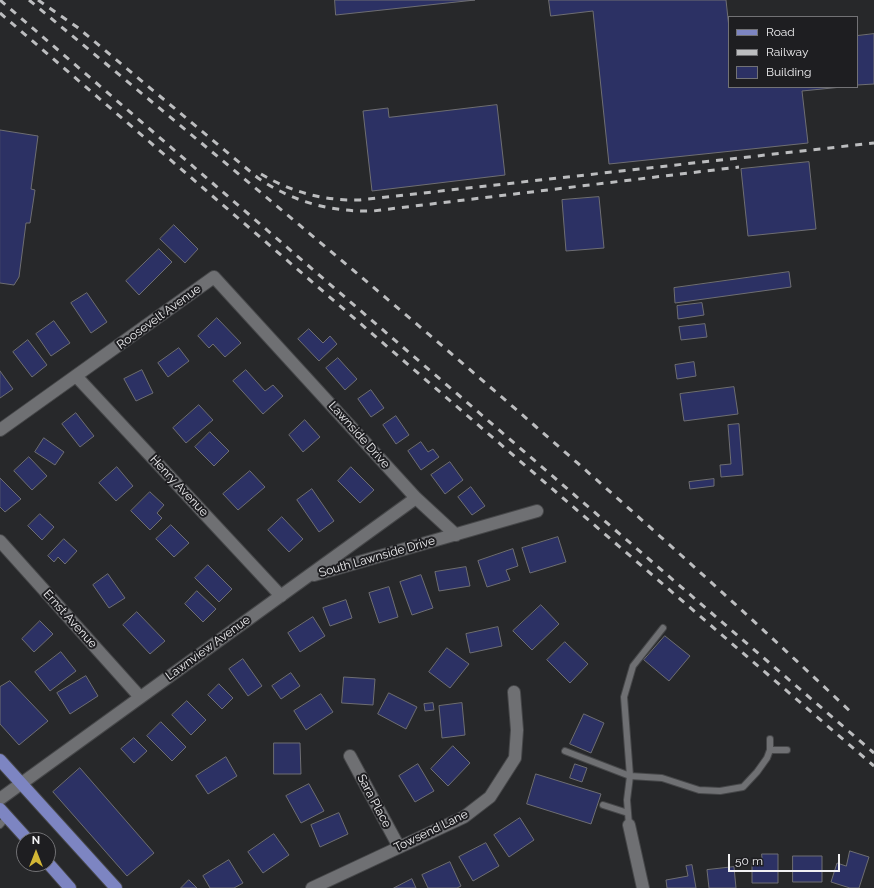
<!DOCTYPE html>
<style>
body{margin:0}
#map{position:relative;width:874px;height:888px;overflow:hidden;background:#27282a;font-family:Raleway,sans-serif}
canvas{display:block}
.legend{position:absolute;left:728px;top:16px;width:130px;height:72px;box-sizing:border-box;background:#1e1e21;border:1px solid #727275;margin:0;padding:5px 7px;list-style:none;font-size:12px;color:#f1f1f3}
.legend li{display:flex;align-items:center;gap:8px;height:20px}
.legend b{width:20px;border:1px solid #727275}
.north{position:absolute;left:16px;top:832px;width:40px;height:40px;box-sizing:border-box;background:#1e1e21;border:1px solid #727275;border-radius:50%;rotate:0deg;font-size:11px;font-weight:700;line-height:16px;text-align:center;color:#f1f1f3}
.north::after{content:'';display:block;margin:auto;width:14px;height:18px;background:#d2b635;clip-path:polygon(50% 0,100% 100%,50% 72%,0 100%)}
.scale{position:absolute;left:728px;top:854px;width:112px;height:18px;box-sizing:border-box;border:2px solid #f1f1f3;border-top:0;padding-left:5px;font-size:12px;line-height:14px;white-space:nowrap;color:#f1f1f3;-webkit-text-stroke:3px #1e1e21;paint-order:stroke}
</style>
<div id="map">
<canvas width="874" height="888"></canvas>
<ul class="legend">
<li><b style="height:5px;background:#7d85c2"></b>Road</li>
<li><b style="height:5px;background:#bcbdbf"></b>Railway</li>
<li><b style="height:11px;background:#2c3164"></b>Building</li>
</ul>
<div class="north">N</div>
<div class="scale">50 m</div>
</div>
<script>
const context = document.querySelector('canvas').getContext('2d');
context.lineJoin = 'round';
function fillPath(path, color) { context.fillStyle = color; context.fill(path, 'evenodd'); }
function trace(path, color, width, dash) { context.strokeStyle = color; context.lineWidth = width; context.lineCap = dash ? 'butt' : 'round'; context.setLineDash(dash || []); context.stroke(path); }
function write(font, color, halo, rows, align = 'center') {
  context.font = font + ' Raleway,sans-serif'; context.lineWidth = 4; context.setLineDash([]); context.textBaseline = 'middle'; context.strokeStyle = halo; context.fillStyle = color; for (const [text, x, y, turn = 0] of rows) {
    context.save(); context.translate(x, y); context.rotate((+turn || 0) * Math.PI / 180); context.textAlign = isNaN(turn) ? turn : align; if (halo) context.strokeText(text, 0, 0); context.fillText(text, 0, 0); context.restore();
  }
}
const building = new Path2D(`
 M335,0H475L336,15Z
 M549,0H726L729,28V87H842L802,91L808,143L609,164L593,11L551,16Z
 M874,34V84L857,85V36Z
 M497,105L505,175L372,191L363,111L388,108L389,117Z
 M0,130L38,136L31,189L35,190L30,223H26L19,277L14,285L0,283Z
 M809,162L816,229L748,236L741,169Z
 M599,197L604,248L566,251L562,200Z
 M174,225L198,249L185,263L160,239Z
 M159,249L172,262L139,295L126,281Z
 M789,272L791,287L675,303L674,288Z
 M87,293L107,322L91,333L71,303Z
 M702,303L704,315L678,319L677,306Z
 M217,318L241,343L225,357L213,344L209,348L198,336Z
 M54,321L70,343L51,356L36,334Z
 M705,324L707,337L681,340L679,327Z
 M309,329L323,343L330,336L337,344L319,361L298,339Z
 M28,340L47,365L32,377L13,352Z
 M179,348L189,361L168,377L158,363Z
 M338,358L357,379L345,390L326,368Z
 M694,362L696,376L677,379L675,365Z
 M142,370L153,393L136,401L124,379Z
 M246,370L265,391L273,385L283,396L263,414L233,381Z
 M0,371L13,389L0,398Z
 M734,387L738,414L684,421L680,394Z
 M371,390L384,408L371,417L358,399Z
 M199,405L213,420L186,443L173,428Z
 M76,413L94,436L80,447L62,424Z
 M396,416L409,435L396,444L383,425Z
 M305,420L320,437L303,452L289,435Z
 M739,424L743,475L721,477L720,465L731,464L728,425Z
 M210,432L229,451L214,466L195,447Z
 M44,438L64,452L55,465L35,452Z
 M421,442L428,452L433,449L439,457L421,470L408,451Z
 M29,457L47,476L32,490L14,471Z
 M450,462L463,480L445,494L431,475Z
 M117,467L133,486L116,501L99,483Z
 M351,467L374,490L360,503L338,481Z
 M250,471L265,487L238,510L223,494Z
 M0,478L21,499L5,512L0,507Z
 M714,479V486L690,489L689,482Z
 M471,487L485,506L472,515L458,497Z
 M312,489L334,521L319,532L297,500Z
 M150,492L164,505L157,513L162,518L150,530L131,511Z
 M40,514L54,527L42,540L28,526Z
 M282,517L303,539L289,552L268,530Z
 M171,525L189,543L174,557L156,539Z
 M558,537L566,562L530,573L522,548Z
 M64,539L77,551L65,564L58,557L54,562L48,556Z
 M513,549L518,566L506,570L510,580L487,587L478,561Z
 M208,565L232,589L219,602L195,578Z
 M466,567L470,586L439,591L435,572Z
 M108,574L125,598L109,608L93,585Z
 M421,575L433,608L412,615L400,582Z
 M389,587L398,617L379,623L369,593Z
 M197,591L216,609L203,622L185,604Z
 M346,600L352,618L330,626L323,608Z
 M541,605L559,624L532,650L513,631Z
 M137,612L165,641L150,654L123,625Z
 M313,617L325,636L300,652L288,633Z
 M40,621L53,634L34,652L22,639Z
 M498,627L502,646L470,653L466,634Z
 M665,636L690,656L669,681L644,660Z
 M565,642L588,664L570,683L547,660Z
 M447,648L469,664L450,688L429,672Z
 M61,652L76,671L50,691L35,672Z
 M243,659L262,686L248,696L229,669Z
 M291,673L300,686L281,699L272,686Z
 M86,676L98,696L70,714L57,693Z
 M344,677L375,679L373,705L342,703Z
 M10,681L48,721L19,745L0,724V687Z
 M219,684L233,698L222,709L208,695Z
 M389,693L417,707L406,729L378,714Z
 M321,694L333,712L306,730L294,711Z
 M187,701L206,720L191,735L172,715Z
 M433,703L434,710L425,711L424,704Z
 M462,703L465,735L442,738L439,706Z
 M584,714L604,723L591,753L570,744Z
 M161,722L186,747L172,761L147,736Z
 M134,738L147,751L134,763L121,749Z
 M274,743H300L301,774H274Z
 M453,746L470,763L448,786L431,769Z
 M226,757L237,776L208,794L196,776Z
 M418,764L434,791L415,802L399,776Z
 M575,764L587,768L582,782L570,778Z
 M80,768L154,853L127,876L53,792Z
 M536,774L601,794L591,824L527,804Z
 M309,784L324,811L301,823L286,796Z
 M339,813L348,834L320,847L311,825Z
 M520,818L534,840L509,857L494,835Z
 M274,834L289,855L263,873L248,852Z
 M486,843L499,866L473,881L459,857Z
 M850,851L869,857L859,888H850L831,882L837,863L846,866Z
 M762,854H778V883H752V863H762Z
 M793,856H822V882H793Z
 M229,860L243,883L234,888H210L203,876Z
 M450,862L461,886L457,888H428L422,875Z
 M692,865L696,888H667L666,880L688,876L686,866Z
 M734,867L736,888H709L707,870Z
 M412,879L416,888H394Z
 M189,880L197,888H181Z`);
fillPath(building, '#2c3164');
trace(building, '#6e6e72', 1);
const service = new Path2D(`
 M770,750H787
 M565,751L630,776L662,778L699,790L720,791L743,787L757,772L767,758L770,750V739
 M603,805L628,813
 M0,825L7,817
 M629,825L627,800L630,776L624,697L633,666L663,628`);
const minor = new Path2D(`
 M76,376L281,596
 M0,430L214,277L416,498L456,535
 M0,541L140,697
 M314,575L537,511
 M350,756L399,847
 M0,799L416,498
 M629,825L643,888
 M312,888L464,817L490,797L515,758L517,730L514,692`);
const primary = new Path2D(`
 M0,760L116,888
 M0,809L28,840
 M48,863L70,888`);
trace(service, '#464749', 8);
trace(minor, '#464749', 14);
trace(primary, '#464749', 14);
trace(service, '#6f7073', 6);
trace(minor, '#6f7073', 12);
trace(primary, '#7d85c2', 12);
trace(new Path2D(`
 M0,0L874,753
 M29,0C309,232 590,464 854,715
 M38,0L77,27L258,178C293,202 330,212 373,211L739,167
 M0,13L874,766
 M261,174C291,192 324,201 360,200L874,143`), '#bcbdbf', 3, [7, 7]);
write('12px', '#f1f1f3', '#1e1e21', [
 ["Roosevelt Avenue",159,317,-36],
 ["Lawnside Drive",359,435,48],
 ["Henry Avenue",179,486,47],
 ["South Lawnside Drive",377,557,-16],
 ["Ernst Avenue",70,619,48],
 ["Lawnview Avenue",208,648,-36],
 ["Sara Place",374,801,62],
 ["Towsend Lane",431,831,-26]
]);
</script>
